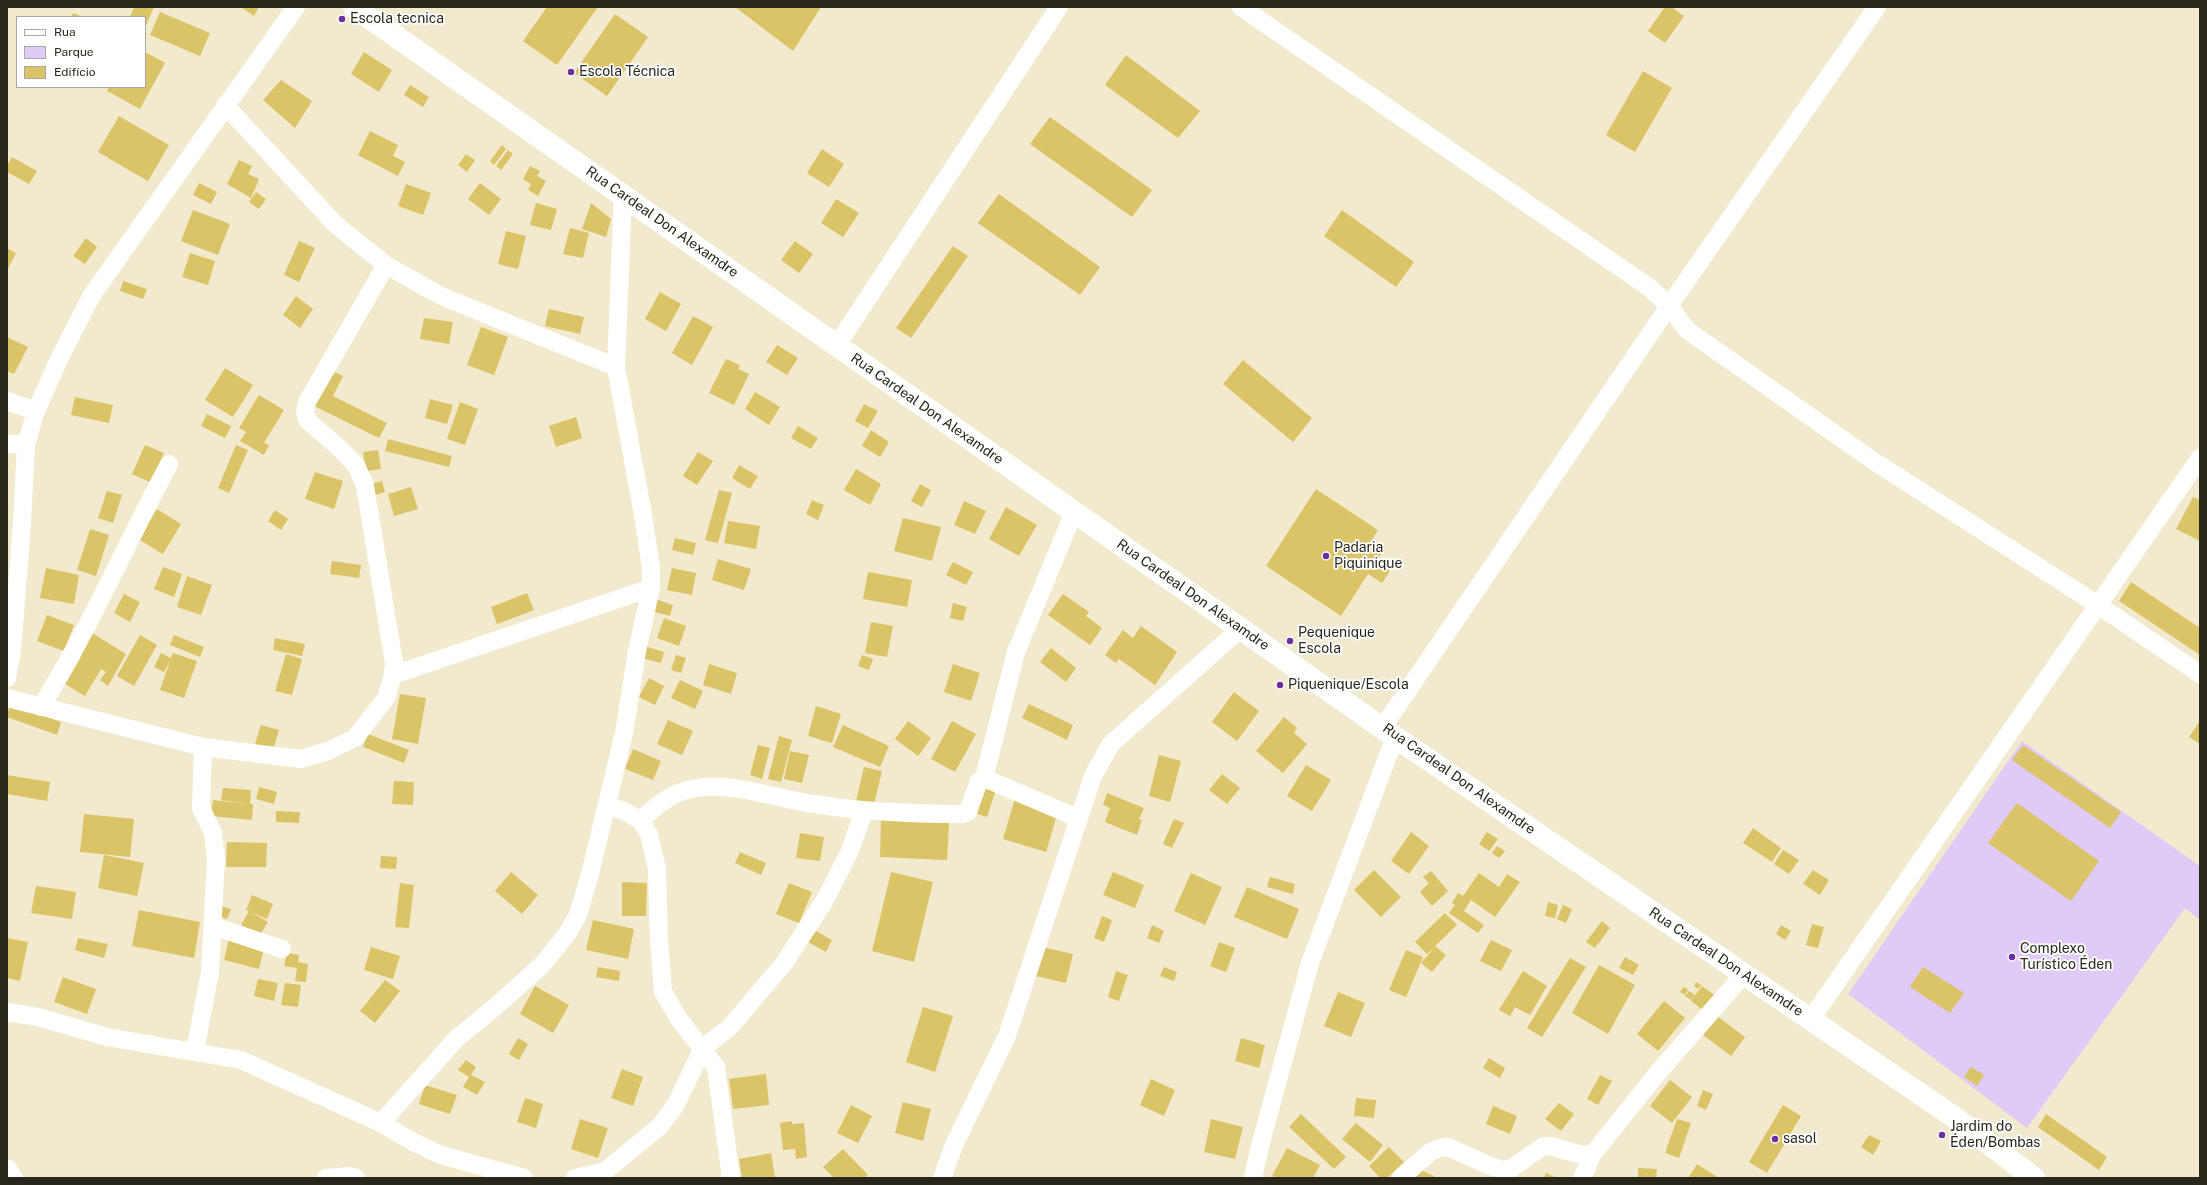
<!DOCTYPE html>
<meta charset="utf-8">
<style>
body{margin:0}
#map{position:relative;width:2207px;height:1185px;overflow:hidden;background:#f2eace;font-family:"Public Sans",sans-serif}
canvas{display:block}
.frame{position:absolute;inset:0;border:8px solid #29261b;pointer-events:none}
.legend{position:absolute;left:16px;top:16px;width:130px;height:72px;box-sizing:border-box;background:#fff;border:1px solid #a9a8a4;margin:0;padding:5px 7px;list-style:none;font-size:12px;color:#29261b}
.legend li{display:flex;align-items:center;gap:8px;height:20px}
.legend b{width:20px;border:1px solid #a9a8a4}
</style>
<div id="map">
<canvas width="2207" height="1185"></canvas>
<div class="frame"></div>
<ul class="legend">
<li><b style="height:5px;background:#fff"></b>Rua</li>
<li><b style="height:11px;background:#decbf8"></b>Parque</li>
<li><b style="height:11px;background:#dbc367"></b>Edifício</li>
</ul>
</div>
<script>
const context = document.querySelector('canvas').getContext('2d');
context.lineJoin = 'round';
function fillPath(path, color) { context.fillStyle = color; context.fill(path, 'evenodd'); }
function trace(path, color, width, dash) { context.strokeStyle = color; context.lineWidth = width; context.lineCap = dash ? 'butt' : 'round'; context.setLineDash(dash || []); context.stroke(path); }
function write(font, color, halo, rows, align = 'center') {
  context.font = font + ' "Public Sans",sans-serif'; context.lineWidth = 3.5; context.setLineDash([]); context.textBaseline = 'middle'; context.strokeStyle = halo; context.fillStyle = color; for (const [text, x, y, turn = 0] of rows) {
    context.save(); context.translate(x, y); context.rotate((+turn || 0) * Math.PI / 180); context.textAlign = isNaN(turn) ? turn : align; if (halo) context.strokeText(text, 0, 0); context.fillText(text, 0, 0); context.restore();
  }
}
fillPath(new Path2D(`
 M2022,741L2200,866V920L2185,908L2027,1128L1848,994Z`), '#decbf8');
fillPath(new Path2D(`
 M134,7H154L145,28V17H130Z
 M241,7H259L254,16Z
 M547,7H598L557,65L523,41Z
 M735,7H821L793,51Z
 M1665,7H1671L1684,16L1665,43L1648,31Z
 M160,12L210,33L200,56L150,35Z
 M73,13L83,17H71Z
 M615,14L648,37L607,96L574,73Z
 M145,52L165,63L140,109L107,91L109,87H145Z
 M364,52L392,70L379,92L351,74Z
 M1126,55L1200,111L1178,138L1105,85Z
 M1643,71L1672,88L1635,152L1606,135Z
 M281,80L312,101L295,128L263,100Z
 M410,85L429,97L423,107L404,95Z
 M119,116L169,145L148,181L98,152Z
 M1050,117L1152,190L1132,217L1030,144Z
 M370,131L398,145L393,156L405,162L398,176L358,155Z
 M502,145L506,149L494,165L490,161Z
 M822,149L844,164L829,187L807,173Z
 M508,150L513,154L501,170L496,166Z
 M466,154L475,160L467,172L458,165Z
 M12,157L37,171L29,184L7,172V166Z
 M239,160L252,166L248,174L259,179L251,198L227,184Z
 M530,166L540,171L537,176L546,181L538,196L528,190L531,184L523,179Z
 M199,183L217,192L211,204L193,195Z
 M480,183L501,199L489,215L468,199Z
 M406,184L431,193L423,215L398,206Z
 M256,192L266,199L259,209L249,202Z
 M999,194L1100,267L1080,295L978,223Z
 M836,199L859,213L843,237L821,223Z
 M536,203L557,209L551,230L530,225Z
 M591,203L611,219L606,237L582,229Z
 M193,210L230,224L218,255L181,241Z
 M1342,210L1414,262L1396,287L1324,236Z
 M570,228L589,233L583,258L563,254Z
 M506,231L526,236L518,269L498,264Z
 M86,238L97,247L85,264L73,256Z
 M299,241L315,248L299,282L284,275Z
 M795,241L813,254L799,273L781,260Z
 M953,246L968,256L911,338L896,328Z
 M7,248L16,253L7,271Z
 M190,253L215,261L208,285L182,277Z
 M123,281L147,289L143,299L120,291Z
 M660,292L681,304L666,331L645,319Z
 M296,296L313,309L300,328L283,315Z
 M549,309L584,317L580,334L545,326Z
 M693,316L713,327L692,365L672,353Z
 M424,318L453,322L449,344L420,339Z
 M481,327L508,337L494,375L467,365Z
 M7,337L28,347L14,374L7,371Z
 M777,345L798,358L787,375L766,362Z
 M726,359L740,365L738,369L749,374L734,405L709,393Z
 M1243,360L1312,418L1293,442L1223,384Z
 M225,368L253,385L233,417L205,400Z
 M330,370L343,376L333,396L387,423L379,438L312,405Z
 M755,392L780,407L769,425L745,409Z
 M259,395L284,410L264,443L269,445L264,455L240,441L246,432L239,428Z
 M75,397L113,405L109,423L71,415Z
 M430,399L453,405L447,424L425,418Z
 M460,402L478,409L465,445L447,439Z
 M864,404L878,411L868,428L855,421Z
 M207,414L231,426L225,438L201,426Z
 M576,417L582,438L556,447L549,426Z
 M798,426L818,438L811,449L791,438Z
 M871,430L889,442L880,457L862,446Z
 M388,439L452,456L449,467L385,451Z
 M145,445L164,453L152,483L132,474Z
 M236,445L248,450L229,493L218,488Z
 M378,450L381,469L366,471L363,452Z
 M698,452L713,461L697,485L683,476Z
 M739,465L758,476L750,489L732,478Z
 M856,469L881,484L870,505L844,490Z
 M315,472L343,481L334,509L305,499Z
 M382,481L385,492L372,496L369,485Z
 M920,484L931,490L922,507L911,501Z
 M411,487L418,509L394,516L388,494Z
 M1316,489L1378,530L1370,543L1383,551L1376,562L1390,571L1382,583L1368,574L1341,616L1266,566Z
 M719,490L732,493L718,543L705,540Z
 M107,491L122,495L113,523L98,518Z
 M2193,497L2200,500V541L2176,529Z
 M812,500L824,505L818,520L806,514Z
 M964,501L986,511L975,534L954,525Z
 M1006,507L1037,525L1019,556L989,539Z
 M157,509L181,524L163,554L138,539Z
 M275,510L288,519L281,530L268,521Z
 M903,518L941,527L932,561L894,551Z
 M728,521L760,526L756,549L724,543Z
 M90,529L109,535L96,576L77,570Z
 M675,538L696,543L693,555L672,550Z
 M718,559L751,569L744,590L712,580Z
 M332,561L361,565L359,578L330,574Z
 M953,562L973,572L966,585L946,575Z
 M163,567L182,574L174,597L154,589Z
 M46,568L79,575L74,604L40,598Z
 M672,568L696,573L692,595L667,590Z
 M868,572L912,580L907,607L863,599Z
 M187,576L212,585L201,615L177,607Z
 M2131,582L2200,628V655L2119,601Z
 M527,593L534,610L497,624L491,607Z
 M124,594L140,602L130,622L114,613Z
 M1063,594L1089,612L1086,616L1102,628L1090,645L1048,615Z
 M655,599L673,605L670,616L651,611Z
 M953,603L967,607L963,621L950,618Z
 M47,615L74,625L64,651L37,641Z
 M664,618L686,626L679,646L657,638Z
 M871,622L893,626L887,657L865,653Z
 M1141,626L1177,652L1155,685L1119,659L1116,663L1105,655L1123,630L1133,638Z
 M89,631L126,654L108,686L100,680L106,672L101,669L85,696L65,684L81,657L76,654Z
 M140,635L157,645L134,686L117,676Z
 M174,635L204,647L200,657L170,645Z
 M275,638L305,644L302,656L273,650Z
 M644,646L664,652L661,663L641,658Z
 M1051,648L1076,668L1066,682L1040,662Z
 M161,653L171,658L173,653L197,661L184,698L160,690L170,661L164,672L154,667Z
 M286,654L302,659L292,695L275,691Z
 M676,655L686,658L681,673L671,670Z
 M862,655L873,659L869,670L858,666Z
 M709,664L737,673L731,694L703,685Z
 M953,664L980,673L971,701L944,692Z
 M649,678L664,686L655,705L639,697Z
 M680,680L703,691L695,709L671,698Z
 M1234,692L1259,711L1237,741L1212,722Z
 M400,694L426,698L418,744L392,739Z
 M10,704L61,722L57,735L7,717Z
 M1029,704L1073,725L1067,740L1022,718Z
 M816,706L841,714L832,743L808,736Z
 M1284,717L1297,728L1294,733L1307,744L1283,773L1256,751Z
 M668,720L693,731L682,755L657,744Z
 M908,721L931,738L918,756L895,739Z
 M952,721L976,734L955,772L931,759Z
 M2200,721V744L2189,737Z
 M261,725L279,730L273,750L255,744Z
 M843,725L889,746L880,767L833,747Z
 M368,734L409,750L404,763L363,747Z
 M779,736L792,740L781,782L768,779Z
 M758,745L770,748L762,779L750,775Z
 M2023,745L2121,812L2110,828L2012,760Z
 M633,749L661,761L653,780L625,769Z
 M790,751L809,755L802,783L784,779Z
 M1159,755L1181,761L1170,802L1149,796Z
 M1306,765L1331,780L1312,811L1287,796Z
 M864,767L882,771L874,805L856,801Z
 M1222,774L1240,788L1227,804L1209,790Z
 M7,775L50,782L47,801L7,794Z
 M394,781L414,782L413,805L392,804Z
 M983,781L997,786L987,817L972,812Z
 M259,787L277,792L274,804L256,799Z
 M223,788L251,790L250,804H253L252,820L211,816L213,800L247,804L221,800Z
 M1107,793L1144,808L1139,819L1142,820L1137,835L1105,822L1110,808L1103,805Z
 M1016,795L1059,808L1046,852L1003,839Z
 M2017,803L2099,861L2071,901L1988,843Z
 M276,811L300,812L299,823L276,822Z
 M84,814L134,819L130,857L80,852Z
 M1174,819L1184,823L1172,848L1163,844Z
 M881,820L949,823L947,860L880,857Z
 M1753,828L1781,848L1772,862L1743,843Z
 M1411,832L1429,846L1409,874L1391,861Z
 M1487,832L1498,839L1489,851L1479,844Z
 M800,833L824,837L820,861L796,858Z
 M227,842L267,843L266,867H226Z
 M1497,846L1505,851L1499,858L1492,853Z
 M1783,850L1799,860L1789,874L1774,864Z
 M740,852L766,863L761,875L735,863Z
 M104,855L144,863L137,896L98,888Z
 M381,856L397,857L396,869L380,868Z
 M1374,870L1401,897L1381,917L1354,890Z
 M1813,870L1829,880L1820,895L1803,884Z
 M1431,871L1448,891L1432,906L1420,892L1429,883L1423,877Z
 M511,872L538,895L522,914L495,891Z
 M891,872L933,882L914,962L872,951Z
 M1113,872L1144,885L1135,908L1103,895Z
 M1191,873L1222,887L1205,925L1174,911Z
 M1479,873L1499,887L1507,874L1520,882L1495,917L1471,900L1464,911L1484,925L1478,933L1449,913L1455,905L1452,903L1458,893L1463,896Z
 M1270,877L1295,884L1293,894L1267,887Z
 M622,882L647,883L646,916H622Z
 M400,883L414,885L409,928L395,927Z
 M789,883L812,892L799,923L776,914Z
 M36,886L76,892L72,919L31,913Z
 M1247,887L1299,909L1287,939L1234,917Z
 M252,895L273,904L267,919L246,910Z
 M1548,902L1558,905L1555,918L1545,916Z
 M1563,905L1572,909L1566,923L1557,919Z
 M221,906L231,909L227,919L218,916Z
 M139,910L200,922L194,958L132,946Z
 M249,911L268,922L260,935L241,925Z
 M1445,913L1457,925L1435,946L1446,955L1432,972L1421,963L1434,948L1427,954L1415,942Z
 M1102,916L1112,920L1104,942L1094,938Z
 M593,920L634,929L628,959L586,950Z
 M1602,921L1610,928L1595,948L1586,942Z
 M1812,924L1824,927L1818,948L1806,945Z
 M1152,925L1164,931L1159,943L1147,938Z
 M1781,925L1791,931L1785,940L1776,934Z
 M814,930L832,940L826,952L808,942Z
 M7,938L28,942L20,981L7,978Z
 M78,938L108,944L104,958L75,950Z
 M229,939L264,948L259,969L224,960Z
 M1491,940L1512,950L1501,971L1480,961Z
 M1219,942L1235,948L1226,972L1210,966Z
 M371,947L400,956L393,979L364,970Z
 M1042,947L1073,954L1066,983L1036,976Z
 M1406,950L1423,957L1406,997L1389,990Z
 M287,953L299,955L298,962L308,964L306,982L295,981L297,968L284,966Z
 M1625,957L1639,965L1633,975L1619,968Z
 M1570,958L1586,967L1542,1037L1527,1028Z
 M1599,965L1635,985L1608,1034L1572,1013Z
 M598,967L620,971L619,981L596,977Z
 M1164,967L1177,972L1174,981L1160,976Z
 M1923,967L1964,993L1950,1013L1910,987Z
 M1116,971L1128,975L1119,1001L1108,997Z
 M1523,971L1547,986L1530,1015L1515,1007L1510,1016L1499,1010Z
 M63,977L96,989L87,1014L54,1002Z
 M258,979L278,983L274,1001L254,996Z
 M385,980L400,991L375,1023L360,1011Z
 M1696,982L1701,985L1698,989L1694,986Z
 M285,983L301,985L298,1007L281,1005Z
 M535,986L569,1005L553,1033L520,1014Z
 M1702,986L1716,996L1704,1011L1691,1001Z
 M1684,987L1688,990L1685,995L1680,992Z
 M1689,991L1695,995L1691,1000L1685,996Z
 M1338,992L1365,1003L1351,1037L1324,1026Z
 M1664,1001L1685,1018L1658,1051L1637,1034Z
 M923,1007L953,1016L935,1072L906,1062Z
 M1717,1016L1745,1037L1731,1056L1703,1035Z
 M518,1038L528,1044L519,1060L509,1054Z
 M1241,1038L1265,1045L1259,1068L1235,1061Z
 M1489,1058L1505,1068L1500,1078L1483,1068Z
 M466,1060L476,1067L471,1075L485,1082L477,1095L463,1087L469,1077L458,1070Z
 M1971,1067L1984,1075L1977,1086L1964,1077Z
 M622,1069L643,1077L633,1106L611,1098Z
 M766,1074L769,1105L733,1109L729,1079Z
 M1600,1075L1612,1081L1598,1105L1587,1099Z
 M1151,1079L1175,1090L1164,1116L1140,1105Z
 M1670,1080L1692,1097L1672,1123L1650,1106Z
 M425,1085L457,1095L450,1114L419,1104Z
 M1703,1090L1713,1094L1706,1110L1697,1106Z
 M525,1098L543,1104L536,1128L517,1122Z
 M1356,1098L1376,1100L1374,1118L1354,1116Z
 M903,1102L931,1109L923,1141L895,1133Z
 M1559,1103L1574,1114L1561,1131L1545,1119Z
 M851,1105L872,1116L858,1143L837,1133Z
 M1783,1105L1801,1116L1767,1173L1749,1162Z
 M1493,1106L1517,1116L1510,1134L1486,1124Z
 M1301,1114L1346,1157L1334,1169L1289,1127Z
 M2046,1114L2107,1157L2099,1170L2038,1127Z
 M580,1119L608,1128L598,1158L571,1149Z
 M1211,1119L1243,1127L1235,1159L1204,1152Z
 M1677,1119L1691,1123L1679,1158L1665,1153Z
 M792,1121V1124L804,1123L807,1157L796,1159L795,1149L783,1150L780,1123Z
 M1356,1123L1383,1145L1370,1162L1342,1139Z
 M1869,1135L1881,1141L1873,1155L1861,1147Z
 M1389,1147L1404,1162L1387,1178H1380L1369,1166Z
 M1287,1148L1320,1165L1313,1178H1276L1272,1176Z
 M843,1149L868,1175L864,1178H834L823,1167Z
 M771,1153L775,1178H742L739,1159Z
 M1697,1164L1719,1178H1688Z
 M1414,1167L1434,1176V1178H1410Z
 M1638,1168L1657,1169L1656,1178H1638Z
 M1546,1173L1556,1178H1544Z`), '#dbc367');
trace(new Path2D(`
 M1241,7L1650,288L1669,306L1687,330L1872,460L2098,605L2200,674
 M225,105L336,225L386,265L441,296L616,367
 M837,345L1059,7
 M7,401L36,411
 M7,444H26
 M393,675L651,588
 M7,678L12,651L22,523L26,444L36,411L60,357L92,295L296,7
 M7,698L203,747L301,759L328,751L355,738L386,698L393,675L394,663L365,486L356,465L337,446L308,421L305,413L307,402L386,265
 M41,707C89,629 126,545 169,464
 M1383,727L1669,306L1877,7
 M984,778L1016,652L1074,512
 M607,805L624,811L640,820L649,834L657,869L659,940L663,992L679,1019L716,1067L731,1178
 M640,820C655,807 671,793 691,789C729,781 771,797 808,803C860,812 911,814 963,814L968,812L979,781L984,778L1078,818
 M213,926L282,949
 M7,1012L38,1017L107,1037L241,1060L381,1123L413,1142L441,1155L524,1178
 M1811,1019L2200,458
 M195,1051L210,972L216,858L213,833L201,808L203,747
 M381,1123L457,1038L494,1008L542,965L567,934L578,915L590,874L624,733L637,651L651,588V568L643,515L616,367L623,194
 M7,1168L14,1178
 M326,1178L349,1176L356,1178
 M575,1178L605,1171L659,1127L675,1106L703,1048L730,1027L785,962L825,900L849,853L864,811
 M942,1178L954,1145L1007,1036L1093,776L1111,744L1240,629
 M1253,1178L1260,1146L1310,963L1395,737
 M1401,1178L1430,1152L1440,1148L1448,1147L1488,1165L1503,1170L1512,1168L1542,1147L1550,1146L1578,1154L1592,1155
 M1582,1178L1592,1155L1656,1075L1744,974`), '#fff', 18);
trace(new Path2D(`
 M354,7L1395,737L1954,1117L2034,1178`), '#fff', 22);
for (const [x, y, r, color] of [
 [342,19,4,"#6d2ea4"],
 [571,72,4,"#6d2ea4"],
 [1326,556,4,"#6d2ea4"],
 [1290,641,4,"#6d2ea4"],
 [1280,685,4,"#6d2ea4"],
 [2012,957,4,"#6d2ea4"],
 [1942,1135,4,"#6d2ea4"],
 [1775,1139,4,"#6d2ea4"]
]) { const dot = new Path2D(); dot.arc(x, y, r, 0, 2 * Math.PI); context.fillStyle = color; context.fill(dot); trace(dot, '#fff', 1.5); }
write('14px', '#29261b', '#fff', [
 ["Escola tecnica",350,19],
 ["Escola Técnica",579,72],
 ["Padaria",1334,548],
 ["Piquinique",1334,564],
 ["Pequenique",1298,633],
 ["Escola",1298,649],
 ["Piquenique/Escola",1288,685],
 ["Complexo",2020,949],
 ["Turístico Éden",2020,965],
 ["Jardim do",1950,1127],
 ["Éden/Bombas",1950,1143],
 ["sasol",1783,1139]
], 'left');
write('14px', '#29261b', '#fff', [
 ["Rua Cardeal Don Alexamdre",662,222,35],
 ["Rua Cardeal Don Alexamdre",927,409,35],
 ["Rua Cardeal Don Alexamdre",1193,595,35],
 ["Rua Cardeal Don Alexamdre",1459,779,35],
 ["Rua Cardeal Don Alexamdre",1726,962,34]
]);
</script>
